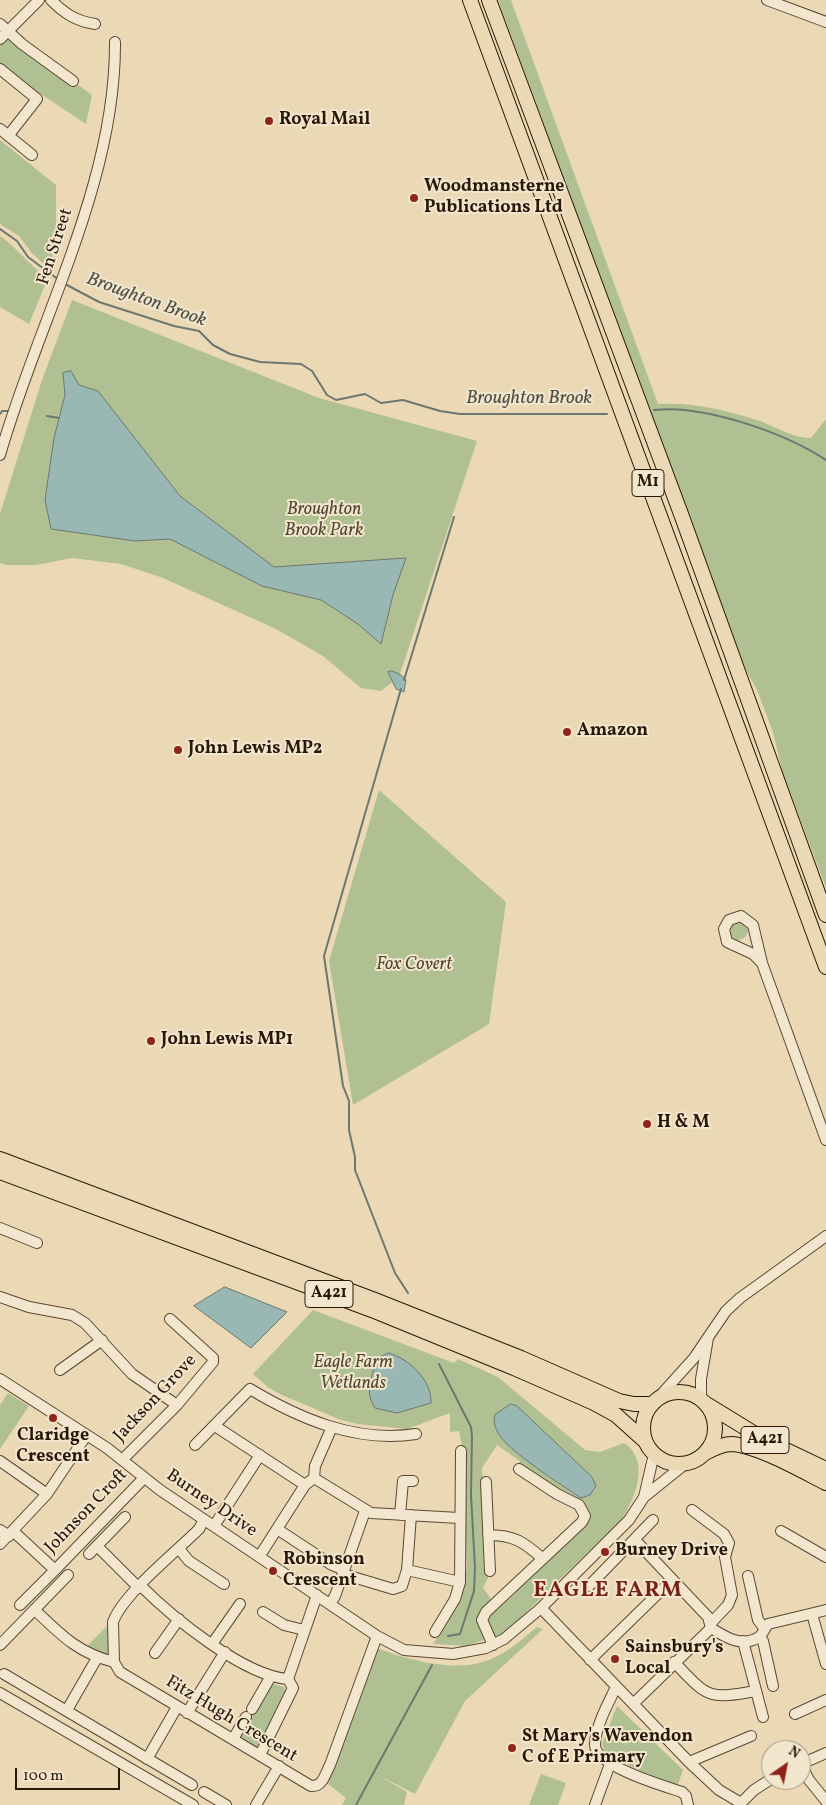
<!DOCTYPE html>
<style>
body{margin:0}
#map{position:relative;width:826px;height:1805px;overflow:hidden;background:#ebd8b5;font-family:Vollkorn,serif}
canvas{display:block}
.north{position:absolute;left:761px;top:1740px;width:50px;height:50px;box-sizing:border-box;background:#f2e6cf;border:1px solid #a2947f;border-radius:50%;rotate:33deg;font-size:14px;font-weight:700;line-height:20px;text-align:center;color:#291807}
.north::after{content:'';display:block;margin:auto;width:18px;height:22px;background:#8f2418;clip-path:polygon(50% 0,100% 100%,50% 72%,0 100%)}
.scale{position:absolute;left:15px;top:1768px;width:105px;height:22px;box-sizing:border-box;border:2px solid #291807;border-top:0;padding-left:6px;font-size:15px;line-height:18px;white-space:nowrap;color:#291807;-webkit-text-stroke:4px #f2e6cf;paint-order:stroke}
</style>
<div id="map">
<canvas width="826" height="1805"></canvas>
<div class="north">N</div>
<div class="scale">100 m</div>
</div>
<script>
const context = document.querySelector('canvas').getContext('2d');
context.lineJoin = 'round';
function fillPath(path, color) { context.fillStyle = color; context.fill(path, 'evenodd'); }
function trace(path, color, width, dash) { context.strokeStyle = color; context.lineWidth = width; context.lineCap = dash ? 'butt' : 'round'; context.setLineDash(dash || []); context.stroke(path); }
function write(font, color, halo, rows, align = 'center') {
  context.font = font + ' Vollkorn,serif'; context.lineWidth = 4; context.setLineDash([]); context.textBaseline = 'middle'; context.strokeStyle = halo; context.fillStyle = color; for (const [text, x, y, turn = 0] of rows) {
    context.save(); context.translate(x, y); context.rotate((+turn || 0) * Math.PI / 180); context.textAlign = isNaN(turn) ? turn : align; if (halo) context.strokeText(text, 0, 0); context.fillText(text, 0, 0); context.restore();
  }
}
fillPath(new Path2D(`
 M498,0H511L658,404C693,402 727,410 760,421C777,427 792,438 811,438L826,419V888L782,770L773,732L757,690L745,668Z
 M0,28L92,95L86,124L0,67Z
 M0,140L56,185V225L51,271L31,252L19,236L0,224Z
 M0,236C18,248 29,266 48,278L29,324L0,307Z
 M72,300L319,398L477,441L399,677L381,691L361,688L323,656L274,628L163,578L121,564L72,558L36,565H6L0,563V514L42,380Z
 M379,790L506,902L489,1024L353,1105L329,961Z
 M728 930a10 10 0 1 1 20 0a10 10 0 1 1-20 0Z
 M313,1310L454,1363L458,1359L498,1377L585,1450L600,1452L624,1443C651,1461 635,1498 622,1519L503,1635L496,1638L491,1636L486,1619L516,1593L515,1590L523,1583H526C539,1571 547,1558 560,1546L564,1547L582,1529L589,1516L515,1470L520,1461L497,1445L482,1468L488,1578L483,1588L492,1600C475,1613 477,1621 484,1640L466,1646L433,1644L460,1602L467,1567L462,1446L459,1431L450,1432V1413L407,1429L358,1424L341,1420L282,1395L269,1388L253,1374Z
 M8,1393L29,1406L0,1449V1405Z
 M108,1625L111,1659L85,1648Z
 M537,1627L543,1629L465,1701L415,1794L378,1775L407,1792L404,1805H342L346,1798L328,1784L377,1648C404,1659 454,1672 483,1662C504,1656 520,1641 537,1627Z
 M270,1683L284,1687L285,1691L257,1749L238,1738L257,1706L260,1705Z
 M617,1706L683,1770L677,1787L633,1768L605,1752L602,1744Z
 M541,1774L566,1783L558,1805H529Z`), '#b1c092');
const water = new Path2D(`
 M71,371L79,385L98,391L180,496L274,567L406,558L393,595L381,644L358,624L321,600L262,586L170,539L135,541L51,529L45,500L54,438L65,395L63,373Z
 M392,671L401,675L406,680L404,692L396,689L388,672Z
 M225,1287L287,1312L251,1348L194,1306Z
 M389,1353C409,1359 432,1380 431,1403L397,1413L375,1408C364,1393 371,1372 380,1357Z
 M511,1404L517,1406L592,1477L596,1486L590,1495L581,1498C562,1485 509,1452 498,1433C495,1427 493,1421 495,1415Z`);
fillPath(water, '#99b8b4');
trace(water, '#6c786f', 1);
trace(new Path2D(`
 M0,229L17,241L28,257L59,280
 M65,284L99,302L174,326L199,331L213,345L230,354L260,362L301,364L312,371L327,395L336,400L365,394L381,403L403,400L440,411L460,414H607
 M654,410C703,404 785,433 826,460
 M0,414L2,411H11
 M47,416L59,418
 M404,680L454,517
 M401,689L324,956L343,1086L349,1101V1130L355,1157V1170L395,1273L408,1293
 M439,1364L471,1427L472,1436L471,1495L475,1568L474,1591L460,1634L448,1636
 M356,1805L432,1665`), '#6c786f', 2);
const minor = new Path2D(`
 M51,0C65,14 76,21 95,24
 M767,0L826,22
 M0,24L22,44L73,81
 M0,39L39,0
 M0,69L37,99L8,136
 M0,129L32,155
 M0,455C38,321 116,184 115,42
 M762,963L753,954L727,942L724,929L729,920L741,916L753,925L762,963L826,1140
 M0,1228L37,1243
 M0,1297L29,1307L72,1315L85,1323L132,1374L177,1405
 M60,1370L102,1340
 M0,1379L107,1448L160,1490L377,1636L404,1650L453,1654L486,1648L504,1639L541,1608L629,1520L644,1497L685,1464
 M658,1398L694,1358L726,1311L740,1298L826,1236
 M701,1399V1379L708,1338
 M215,1426L305,1485
 M195,1445L250,1389C300,1419 356,1443 416,1434
 M122,1460L177,1405L213,1362V1358L170,1319
 M0,1461L47,1494
 M314,1478L315,1466L332,1427
 M486,1482L490,1571
 M644,1497L654,1454
 M692,1510L724,1534L729,1543L725,1557L732,1595L728,1605L711,1623
 M400,1515L403,1481H413
 M204,1520L199,1529C176,1552 123,1594 113,1622L114,1662L120,1672L311,1786C323,1787 325,1774 330,1765L377,1636
 M214,1526L260,1455
 M277,1529L332,1565L344,1570
 M0,1530L9,1536
 M13,1531L55,1570L144,1478
 M781,1531L826,1557
 M488,1535C514,1535 524,1542 543,1559
 M635,1540L708,1617L711,1628
 M0,1544L47,1494L86,1436
 M97,1546L139,1588
 M179,1549L189,1561L224,1584
 M89,1554L125,1517
 M259,1557L305,1485L314,1478L371,1513L459,1518
 M407,1570L460,1582
 M343,1574L393,1589L402,1586L407,1570L411,1515
 M748,1576L758,1620L764,1628
 M141,1586C172,1617 244,1676 288,1679
 M589,1586L653,1520
 M330,1604L335,1596L365,1511
 M20,1605L55,1570
 M541,1608L689,1762L751,1736
 M35,1610C61,1635 78,1653 114,1662
 M263,1612L284,1625L304,1630
 M812,1614L826,1664
 M435,1632L455,1599L460,1582L461,1451
 M759,1637L763,1641L773,1686
 M743,1641L763,1717
 M212,1644L240,1604
 M0,1645L68,1575
 M493,1645L482,1620L486,1612L582,1522L585,1516L579,1505L557,1494L519,1469
 M155,1653L179,1619
 M590,1660L672,1580
 M674,1662C708,1697 706,1700 756,1691
 M4,1674L192,1785
 M616,1687C608,1704 596,1725 595,1744C594,1766 664,1786 682,1792L686,1796L688,1805
 M0,1693L193,1805
 M633,1704L711,1628C725,1637 742,1648 759,1637C763,1634 765,1628 768,1624L826,1610
 M252,1709L271,1676
 M67,1710L97,1658
 M187,1713L225,1652
 M795,1714L826,1700
 M233,1739L246,1717
 M260,1755L293,1688L288,1679L317,1595
 M147,1759L177,1707
 M689,1762L719,1790L741,1803
 M801,1764L809,1780L826,1801
 M801,1764L826,1753
 M204,1792L226,1805
 M256,1805L279,1766
 M595,1805L610,1764
 M739,1805L754,1790L771,1779`);
const highway = new Path2D(`
 M470,0L826,967
 M489,0L681,514L826,915
 M0,1159L375,1300L521,1358L619,1401L634,1404H652
 M0,1172L377,1312L514,1368L594,1403L616,1415L645,1441
 M643 1428a36 36 0 1 1 72 0a36 36 0 1 1-72 0Z
 M708,1405L765,1440L826,1469
 M705,1453C713,1449 722,1444 731,1444C757,1445 802,1471 826,1483`);
trace(minor, '#5a4832', 12);
trace(highway, '#291807', 16);
trace(minor, '#f2e6cf', 10);
trace(highway, '#ebd8b5', 14);
for (const [x, y, r, color] of [
 [269,121,5,"#8f2418"],
 [414,198,5,"#8f2418"],
 [567,732,5,"#8f2418"],
 [178,750,5,"#8f2418"],
 [151,1041,5,"#8f2418"],
 [647,1124,5,"#8f2418"],
 [53,1418,5,"#8f2418"],
 [605,1552,5,"#8f2418"],
 [273,1571,5,"#8f2418"],
 [615,1659,5,"#8f2418"],
 [512,1748,5,"#8f2418"]
]) { const dot = new Path2D(); dot.arc(x, y, r, 0, 2 * Math.PI); context.fillStyle = color; context.fill(dot); trace(dot, '#f2e6cf', 2); }
for (const [x, y, w] of [
 [648,483,32],
 [329,1294,48],
 [765,1440,48]
]) { const box = new Path2D(); box.roundRect(x - w / 2, y - 13.5, w, 27, 4); context.fillStyle = '#f2e6cf'; context.fill(box); trace(box, '#291807', 1); }
write('bold 16px', '#291807', null, [
 ["M1",648,483],
 ["A421",329,1294],
 ["A421",765,1440]
]);
write('bold 18px', '#291807', '#f2e6cf', [
 ["Royal Mail",279,121],
 ["Woodmansterne",424,188],
 ["Publications Ltd",424,209],
 ["Amazon",577,732],
 ["John Lewis MP2",188,750],
 ["John Lewis MP1",161,1041],
 ["H & M",657,1124],
 ["Claridge",53,1437,"center"],
 ["Crescent",53,1458,"center"],
 ["Burney Drive",615,1552],
 ["Robinson",283,1561],
 ["Crescent",283,1582],
 ["Sainsbury's",625,1649],
 ["Local",625,1670],
 ["St Mary's Wavendon",522,1738],
 ["C of E Primary",522,1759]
], 'left');
write('18px', '#291807', '#f2e6cf', [
 ["Fen Street",56,247,-72],
 ["Jackson Grove",156,1399,-47],
 ["Burney Drive",211,1504,34],
 ["Johnson Croft",87,1512,-46],
 ["Fitz Hugh Crescent",231,1720,31]
]);
write('italic 18px', '#524a31', '#f2e6cf', [
 ["Broughton",324,511],
 ["Brook Park",324,532],
 ["Fox Covert",414,966],
 ["Eagle Farm",353,1364],
 ["Wetlands",353,1385]
]);
write('italic 19px', '#505044', '#f2e6cf', [
 ["Broughton Brook",146,301,20],
 ["Broughton Brook",529,400]
]);
context.letterSpacing = '1px';
write('bold 22px', '#7a1f14', '#f2e6cf', [
 ["EAGLE FARM",608,1592]
]);
context.letterSpacing = '0px';
</script>
